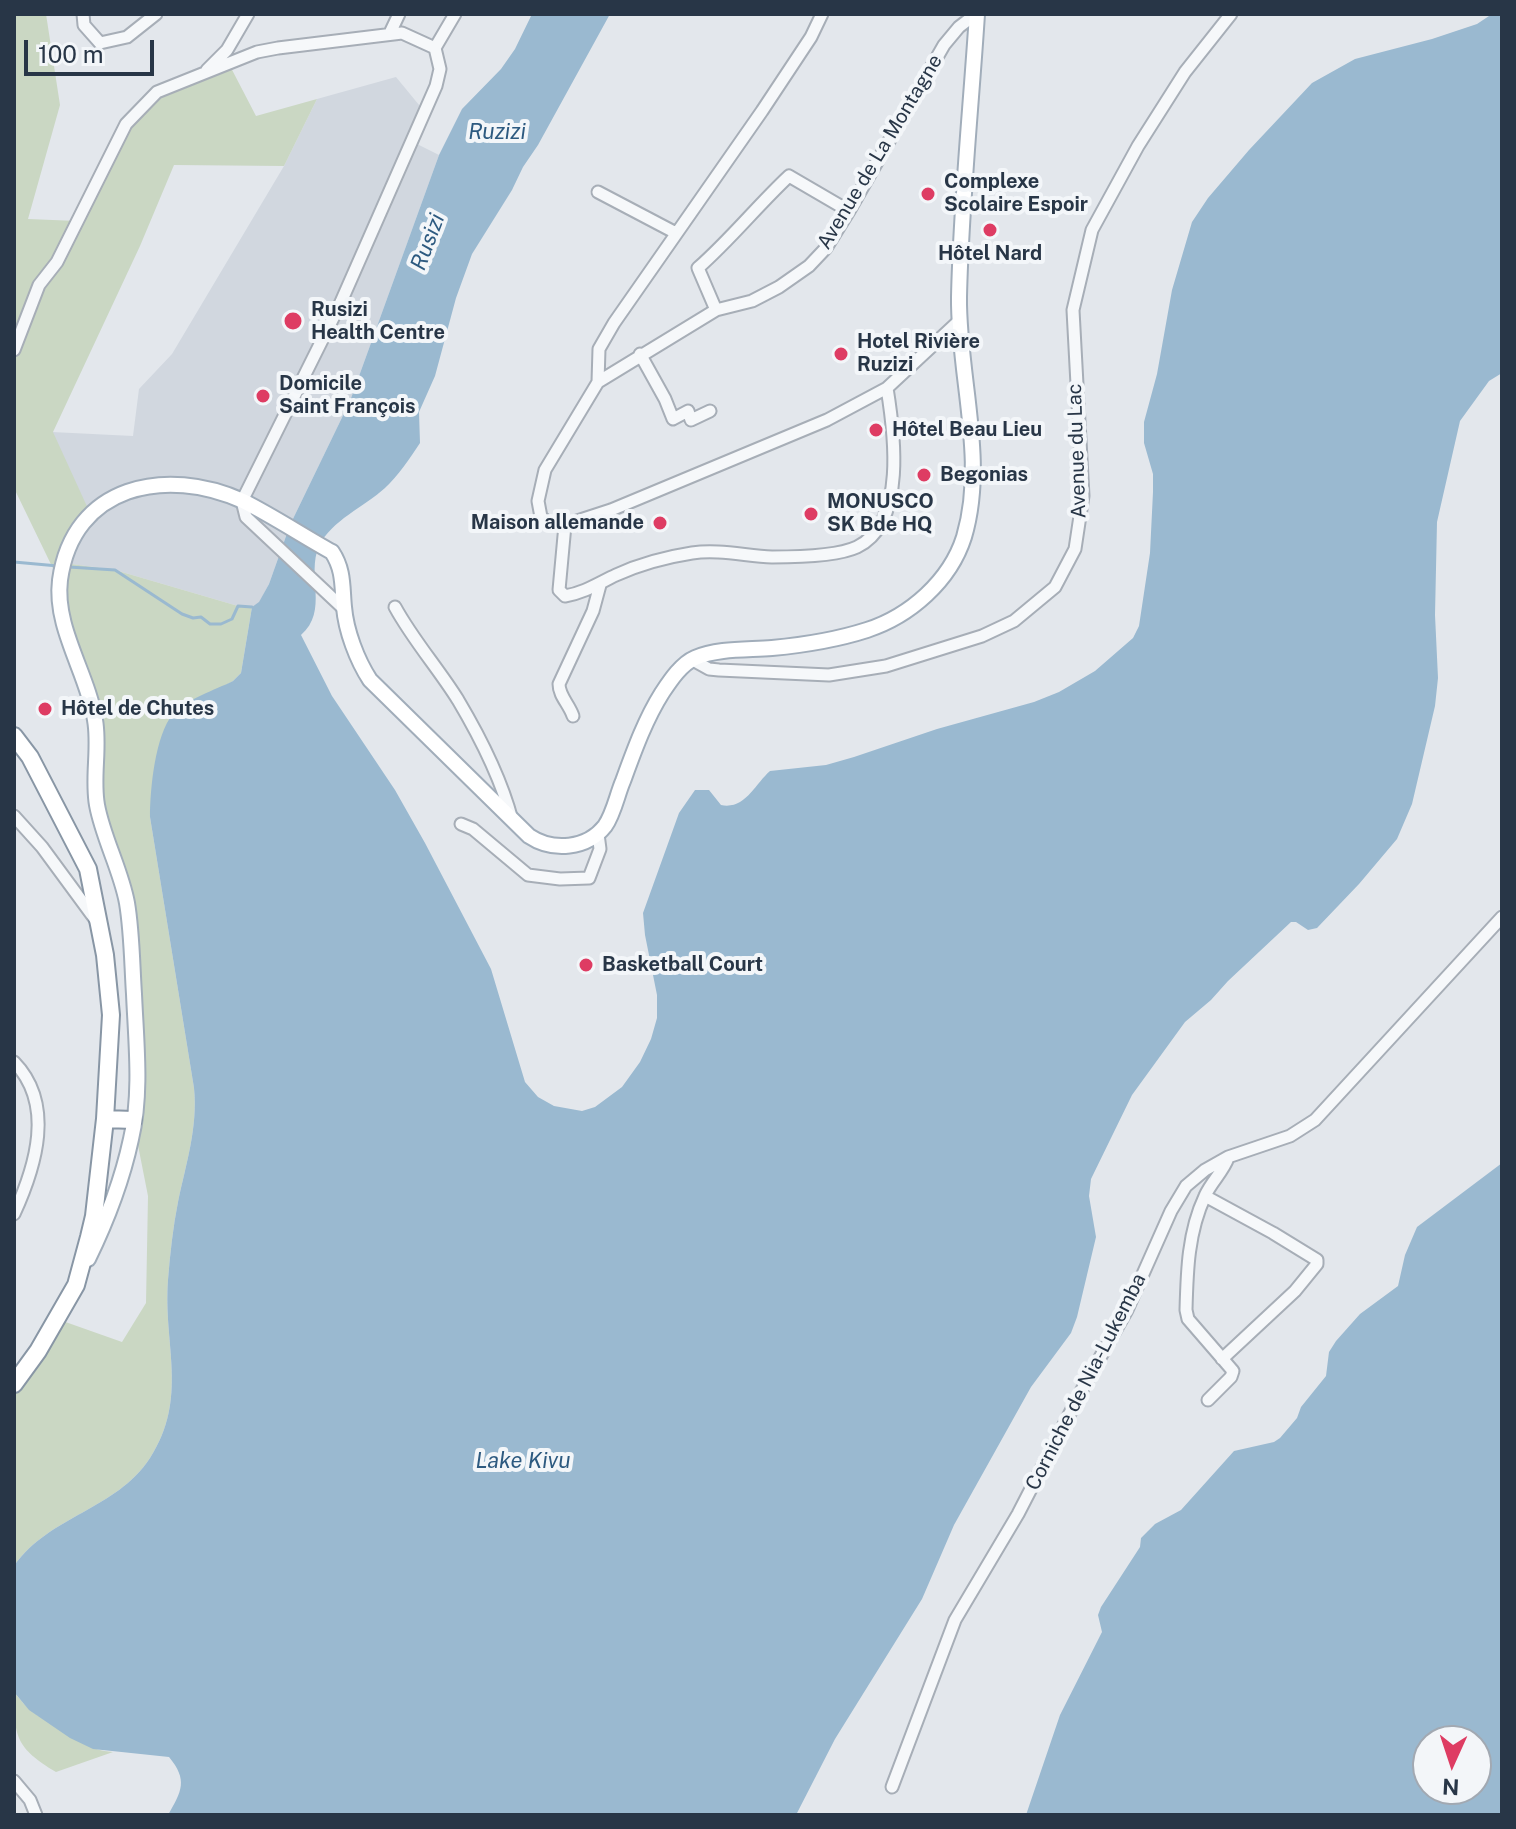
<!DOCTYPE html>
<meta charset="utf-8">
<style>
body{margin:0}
#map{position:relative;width:1516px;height:1829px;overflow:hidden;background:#e3e7ec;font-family:"Public Sans",sans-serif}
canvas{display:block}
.frame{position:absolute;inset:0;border:16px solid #283647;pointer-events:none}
.north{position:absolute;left:1412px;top:1725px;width:80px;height:80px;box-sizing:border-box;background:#f3f6f9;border:2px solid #a2a9b2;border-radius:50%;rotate:183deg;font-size:22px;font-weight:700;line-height:32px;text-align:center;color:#283647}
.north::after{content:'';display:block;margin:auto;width:28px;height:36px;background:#de3c63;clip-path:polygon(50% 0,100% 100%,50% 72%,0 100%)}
.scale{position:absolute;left:24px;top:40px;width:130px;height:36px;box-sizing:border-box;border:4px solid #283647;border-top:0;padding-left:10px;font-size:24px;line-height:28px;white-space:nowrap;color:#283647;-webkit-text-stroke:6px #f3f6f9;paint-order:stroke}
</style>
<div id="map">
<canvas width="1516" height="1829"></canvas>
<div class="frame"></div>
<div class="north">N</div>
<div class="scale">100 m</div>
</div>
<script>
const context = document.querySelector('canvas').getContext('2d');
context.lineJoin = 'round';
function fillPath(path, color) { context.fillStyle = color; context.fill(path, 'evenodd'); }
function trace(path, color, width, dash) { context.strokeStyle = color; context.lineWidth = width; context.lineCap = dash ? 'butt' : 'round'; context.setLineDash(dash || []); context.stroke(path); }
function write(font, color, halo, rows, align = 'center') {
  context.font = font + ' "Public Sans",sans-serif'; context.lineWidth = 8; context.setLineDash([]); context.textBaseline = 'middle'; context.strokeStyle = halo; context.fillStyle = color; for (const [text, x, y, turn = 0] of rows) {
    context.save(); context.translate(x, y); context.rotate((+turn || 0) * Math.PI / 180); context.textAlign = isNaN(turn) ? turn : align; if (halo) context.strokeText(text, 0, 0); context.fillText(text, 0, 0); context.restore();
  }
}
fillPath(new Path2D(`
 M396,77L424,111L411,141L439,155L350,401L290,525L269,584L259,603L252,607L238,606L115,570L64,563L52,432L133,436L139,389L172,354L284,166L317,99Z`), '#d1d7df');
fillPath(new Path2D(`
 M14,14H46L60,105L28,219L77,221L117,142L157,92L229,64L256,116L317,99L284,166L174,165L140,246L53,432L90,513L64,563L115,570L238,606L252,607L241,673L233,681L174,714L150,817L194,1088C198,1127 186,1164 178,1202C173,1227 170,1254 168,1280C163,1344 189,1398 150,1458C116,1510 50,1515 14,1566V1384L57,1319L122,1342L146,1303L148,1196L133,1120L130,934L106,832L96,740L60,583L14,488Z
 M14,1692C32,1715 37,1714 60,1729C79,1741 89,1750 113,1752L56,1772C16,1748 14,1737 14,1692Z`), '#cad7c3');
fillPath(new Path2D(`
 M532,14H610L538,145L523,167L512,190L472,254L456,298L435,376L419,412L420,443C410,458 398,476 385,488C365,506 331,521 319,546C306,575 329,611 301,635L332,696L395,790L425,843L491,969L525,1082L538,1097L554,1106L582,1111L595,1107L622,1087L640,1062L651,1039L657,1018V995L645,935L643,913L679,813L695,790H709L721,805C745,810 755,784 770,771L826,765L854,757L937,729L1034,702L1059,692L1095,671L1133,638L1139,626L1150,553L1153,492V474L1144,443V422L1157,374L1172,290L1192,222L1208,198L1249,150L1312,83L1355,59L1432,39L1477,24L1492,14H1502V373L1489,381L1460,421L1437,522L1435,615L1438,678L1435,706L1412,804L1397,839L1359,884L1317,928L1308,930L1296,922H1291L1228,981L1211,1000L1185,1022L1132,1095L1091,1179L1089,1196L1096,1237L1077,1317L1071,1333L1031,1387L954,1525L922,1599L835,1739L796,1815H168C182,1791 188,1780 169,1757L93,1749L70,1738L29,1710L14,1692V1566C50,1515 116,1510 150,1458C189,1398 163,1344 168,1280C170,1254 173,1227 178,1202C186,1164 198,1127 194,1088L150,817C150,790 155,735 173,714C187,699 215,690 233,681L241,673L252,607L259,602L269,584L290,525L350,401L439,155L462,109L501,69L515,49Z
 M1502,1163V1815H1026L1060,1715L1102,1632L1098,1615L1101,1607L1140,1547L1141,1538L1155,1524L1181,1510L1234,1451L1274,1442L1280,1438L1297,1418L1301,1407L1326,1376L1329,1352L1336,1341L1360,1314L1398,1286L1405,1255L1417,1227ZM1428,1741H1476V1789H1428Z`), '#9ab9d0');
trace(new Path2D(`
 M14,562L58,566
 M69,567L115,570L182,614L193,618L201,617L210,624H221L232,619L238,606L252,607`), '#9ab9d0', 3);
const minor = new Path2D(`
 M83,14L84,25L100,43L127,37L156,14
 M390,33L399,14
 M435,48L455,14
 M207,70L227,50L248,14
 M598,192L676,233
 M716,310L698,268C731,239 757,206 789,176L849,211
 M14,350L39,285L57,262L126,124L157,92L257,52L278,48L402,33L435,48L440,69L436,86L341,302L242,501L246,517L344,609
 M640,354L665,399L673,419L688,411L691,420L710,411
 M598,382L599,349L614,323L762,111L811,37L822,14
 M887,388L827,420L611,510L565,525L550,524L541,517L538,501L545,470L598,382L716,310L752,301L779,287L809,266L826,248L849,211L944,45L959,27L976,14
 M565,525L559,590L565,596C584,593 599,583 616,575C640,564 666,557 692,553C719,549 746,556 772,557C794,557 838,556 857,547C907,523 894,431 887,388L960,320
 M395,607C413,640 438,668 458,700C480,737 501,778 512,820
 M691,659L709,669L719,670L829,675L886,666L982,636L1014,621L1055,587L1075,549L1083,496L1073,310L1092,230L1138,146L1185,72L1231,14
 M573,716C569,704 559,696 559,684L593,611L600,585
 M14,816L42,847L95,919
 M461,824L473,829L528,875L560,879L589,878L600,849L598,834
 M14,1062C55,1104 36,1166 14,1214
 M1205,1196L1273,1233L1317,1260V1264L1295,1291L1222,1359
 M1208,1400L1231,1377L1233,1371L1188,1319L1186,1310C1187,1271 1188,1232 1205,1196C1211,1182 1223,1172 1228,1158
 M14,1781L30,1800L36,1815
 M892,1787L955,1620L1018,1514L1084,1386L1127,1310L1171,1211L1186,1186L1205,1170L1228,1157L1290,1136L1315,1120L1502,917`);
const major = new Path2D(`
 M88,1259C107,1220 122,1181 131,1139C142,1093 136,1041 134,994C132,964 132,933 127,903C121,870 103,838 97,805C92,777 100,748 95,720C88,674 54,628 60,580C73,485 166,466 243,501C273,516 303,536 332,552C344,570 342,587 344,607C346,631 357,660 370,680L529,836C553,852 587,849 605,826C614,813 617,795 623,781C634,751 645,720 662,693C670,681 681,664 695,658C718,648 748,650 772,648C804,645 836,640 867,630C910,616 950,581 964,537C987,460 958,376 959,297C961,203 971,108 977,14`);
const highway = new Path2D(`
 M14,736L30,757L88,869L105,955L111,1015L105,1119L94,1216L89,1237L76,1285L38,1351L14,1384
 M105,1119L133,1120`);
trace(minor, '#a7aeb7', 15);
trace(major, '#a1adba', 18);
trace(highway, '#8896a5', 20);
trace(minor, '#f6f8fa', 11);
trace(major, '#fff', 14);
trace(highway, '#fff', 16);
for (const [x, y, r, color] of [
 [928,194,8,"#de3c63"],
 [990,230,8,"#de3c63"],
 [293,321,10,"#de3c63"],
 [841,354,8,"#de3c63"],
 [263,396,8,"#de3c63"],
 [876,430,8,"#de3c63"],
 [924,475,8,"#de3c63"],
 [811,514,8,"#de3c63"],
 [660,523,8,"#de3c63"],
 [45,709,8,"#de3c63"],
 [586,965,8,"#de3c63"]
]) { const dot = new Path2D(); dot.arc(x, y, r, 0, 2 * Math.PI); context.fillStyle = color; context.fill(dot); trace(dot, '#f3f6f9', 3); }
write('20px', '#283647', '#f3f6f9', [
 ["Avenue de La Montagne",880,152,-59],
 ["Avenue du Lac",1077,451,-92],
 ["Corniche de Nia-Lukemba",1086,1382,-63]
]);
write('bold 20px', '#283647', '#f3f6f9', [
 ["Complexe",944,182],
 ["Scolaire Espoir",944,205],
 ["Hôtel Nard",990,254,"center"],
 ["Rusizi",311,310],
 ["Health Centre",311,333],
 ["Hotel Rivière",857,342],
 ["Ruzizi",857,365],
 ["Domicile",279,384],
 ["Saint François",279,407],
 ["Hôtel Beau Lieu",892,430],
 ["Begonias",940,475],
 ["MONUSCO",827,502],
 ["SK Bde HQ",827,525],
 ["Maison allemande",644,523,"right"],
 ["Hôtel de Chutes",61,709],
 ["Basketball Court",602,965]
], 'left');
write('italic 22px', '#2d5a80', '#f3f6f9', [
 ["Ruzizi",497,132],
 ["Rusizi",428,242,-69],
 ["Lake Kivu",523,1461]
]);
</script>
